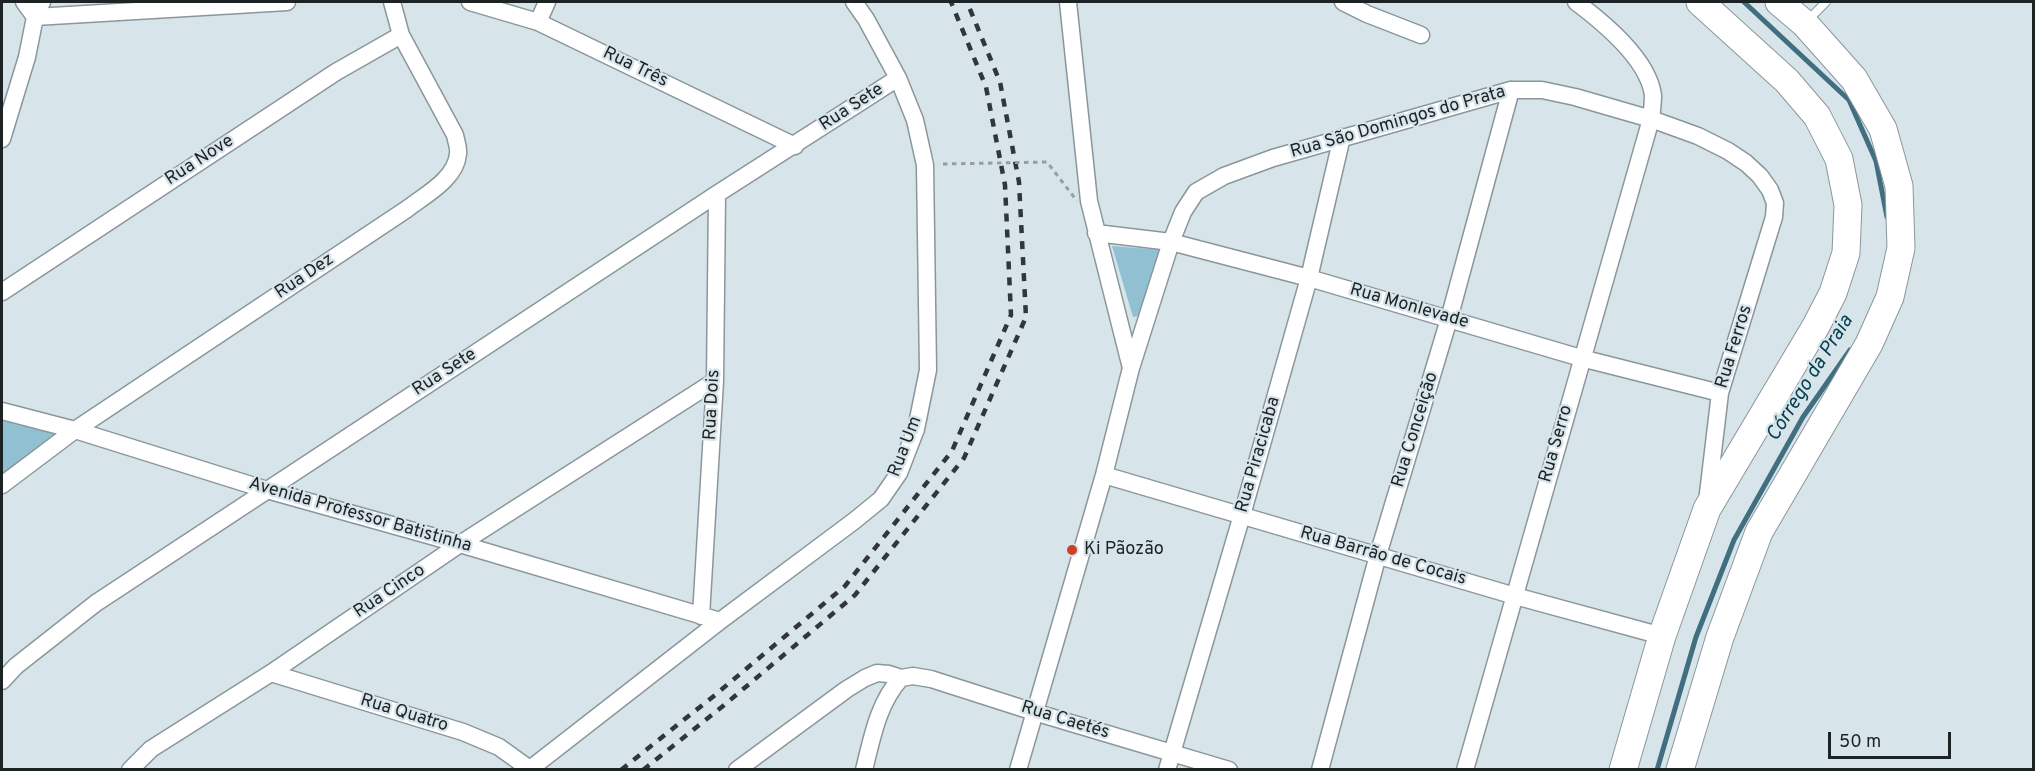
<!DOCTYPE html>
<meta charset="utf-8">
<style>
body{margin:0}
#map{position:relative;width:2035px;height:771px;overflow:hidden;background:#d7e5eb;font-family:Overpass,sans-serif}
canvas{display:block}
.frame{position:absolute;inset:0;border:3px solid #1d2224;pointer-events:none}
.scale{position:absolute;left:1828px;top:732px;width:123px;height:27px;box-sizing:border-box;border:3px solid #1d2224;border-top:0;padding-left:8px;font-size:18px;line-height:21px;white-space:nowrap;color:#1d2224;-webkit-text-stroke:4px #d7e5eb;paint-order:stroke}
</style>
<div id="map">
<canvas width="2035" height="771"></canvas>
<div class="frame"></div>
<div class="scale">50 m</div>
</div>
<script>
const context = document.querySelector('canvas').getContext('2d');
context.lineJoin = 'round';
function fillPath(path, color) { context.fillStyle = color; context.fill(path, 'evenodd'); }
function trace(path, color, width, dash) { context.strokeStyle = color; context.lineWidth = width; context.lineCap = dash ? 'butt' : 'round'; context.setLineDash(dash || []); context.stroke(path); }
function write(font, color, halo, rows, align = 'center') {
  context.font = font + ' Overpass,sans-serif'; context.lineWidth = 4.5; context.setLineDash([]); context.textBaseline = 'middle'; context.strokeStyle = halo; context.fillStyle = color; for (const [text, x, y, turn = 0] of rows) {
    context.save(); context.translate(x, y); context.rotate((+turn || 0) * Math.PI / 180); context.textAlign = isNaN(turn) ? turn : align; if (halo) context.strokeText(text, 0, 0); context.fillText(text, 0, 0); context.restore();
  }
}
fillPath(new Path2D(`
 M1112,246L1162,250L1140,316L1133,317Z
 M2,413L68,431L2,484Z`), '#90c0d2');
trace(new Path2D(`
 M1744,2L1849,100L1876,161L1887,217
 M1657,770L1696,637L1734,540L1803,417L1850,350`), '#416f80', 5);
const lane = new Path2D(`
 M1807,21L1826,2`);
const street = new Path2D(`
 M24,2L35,17L287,2
 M470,2L538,22L795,146
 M1343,2L1367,14L1421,35
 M538,22L547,2
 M2,139L27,57L35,17L42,2
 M1096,233L1171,242L1309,278L1581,358L1720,393
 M2,292L336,72L401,35
 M1131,368L1171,242L1183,212L1196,192L1224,176L1273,158L1511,90H1542L1575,97L1651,119L1698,136L1728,151L1746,163L1760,176L1770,190L1775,203L1774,217L1720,393L1707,502
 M2,411L75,430L267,490L460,544L720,621
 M1104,475L1515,596L1662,636
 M2,485L75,430L407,209C425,195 456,179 458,154C459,148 456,141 455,135L401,35L392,2
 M701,616L715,381L717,194
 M271,673L463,732L499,747L531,770
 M2,681L16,666L96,603L717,194L898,78
 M530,769L720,621L854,521L881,499L899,473L916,429L928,370L925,165L915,120L898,78L866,19L854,2
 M130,770L151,749L271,673L460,544L715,381
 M737,770L847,689L865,678L877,673L889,674L901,678L913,676L931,679L1034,712L1229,770
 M864,770C872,738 878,703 901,678
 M1018,770L1104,475L1131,368L1089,201L1068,2
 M1167,770L1242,515L1309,278L1342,137
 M1320,770L1378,555L1449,319L1511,90
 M1465,770L1651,119C1652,111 1653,103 1653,95C1648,59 1604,23 1576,2`);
const primary = new Path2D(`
 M1623,770L1662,636L1707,509L1816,326L1833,293L1846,253L1848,205L1839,159L1817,116L1787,81L1700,2
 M1680,770L1720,637L1759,532L1869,344L1890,297L1901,248L1899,186L1883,129L1854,79L1805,24L1779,2`);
trace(lane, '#8a969c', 10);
trace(street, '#8a969c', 19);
trace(primary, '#8a969c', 29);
trace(lane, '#fff', 8);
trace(street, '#fff', 16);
trace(primary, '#fff', 27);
trace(new Path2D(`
 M621,770L715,695L845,586L952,451L1011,315L1005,185L986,87L951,2
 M643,770L723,706L855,595L964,458L1026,317L1019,182L1000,82L967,2`), '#313639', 4.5, [8, 8]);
trace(new Path2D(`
 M943,164L1047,162L1077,201`), '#949ea3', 3, [4.5, 4.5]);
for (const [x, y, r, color] of [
 [1072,550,6,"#cb4122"]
]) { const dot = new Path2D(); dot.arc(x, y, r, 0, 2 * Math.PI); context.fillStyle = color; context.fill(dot); trace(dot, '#d7e5eb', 2); }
write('18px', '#1d2224', '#d7e5eb', [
 ["Rua Três",635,68,26],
 ["Rua Sete",852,108,-33],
 ["Rua São Domingos do Prata",1398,123,-16],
 ["Rua Nove",200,161,-33],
 ["Rua Dez",305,277,-34],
 ["Rua Monlevade",1409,307,16],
 ["Rua Ferros",1735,347,-73],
 ["Rua Sete",445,373,-33],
 ["Rua Dois",713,405,-87],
 ["Rua Conceição",1416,430,-73],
 ["Rua Serro",1557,444,-74],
 ["Rua Um",906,447,-69],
 ["Rua Piracicaba",1259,455,-74],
 ["Avenida Professor Batistinha",360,516,16],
 ["Rua Barrão de Cocais",1383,557,16],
 ["Rua Cinco",390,592,-34],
 ["Rua Quatro",404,714,17],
 ["Rua Caetés",1065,721,17]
]);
write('18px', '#1d2224', '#d7e5eb', [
 ["Ki Pãozão",1084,550]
], 'left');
write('italic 20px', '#074152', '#d7e5eb', [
 ["Córrego da Praia",1811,379,-58]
]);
</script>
